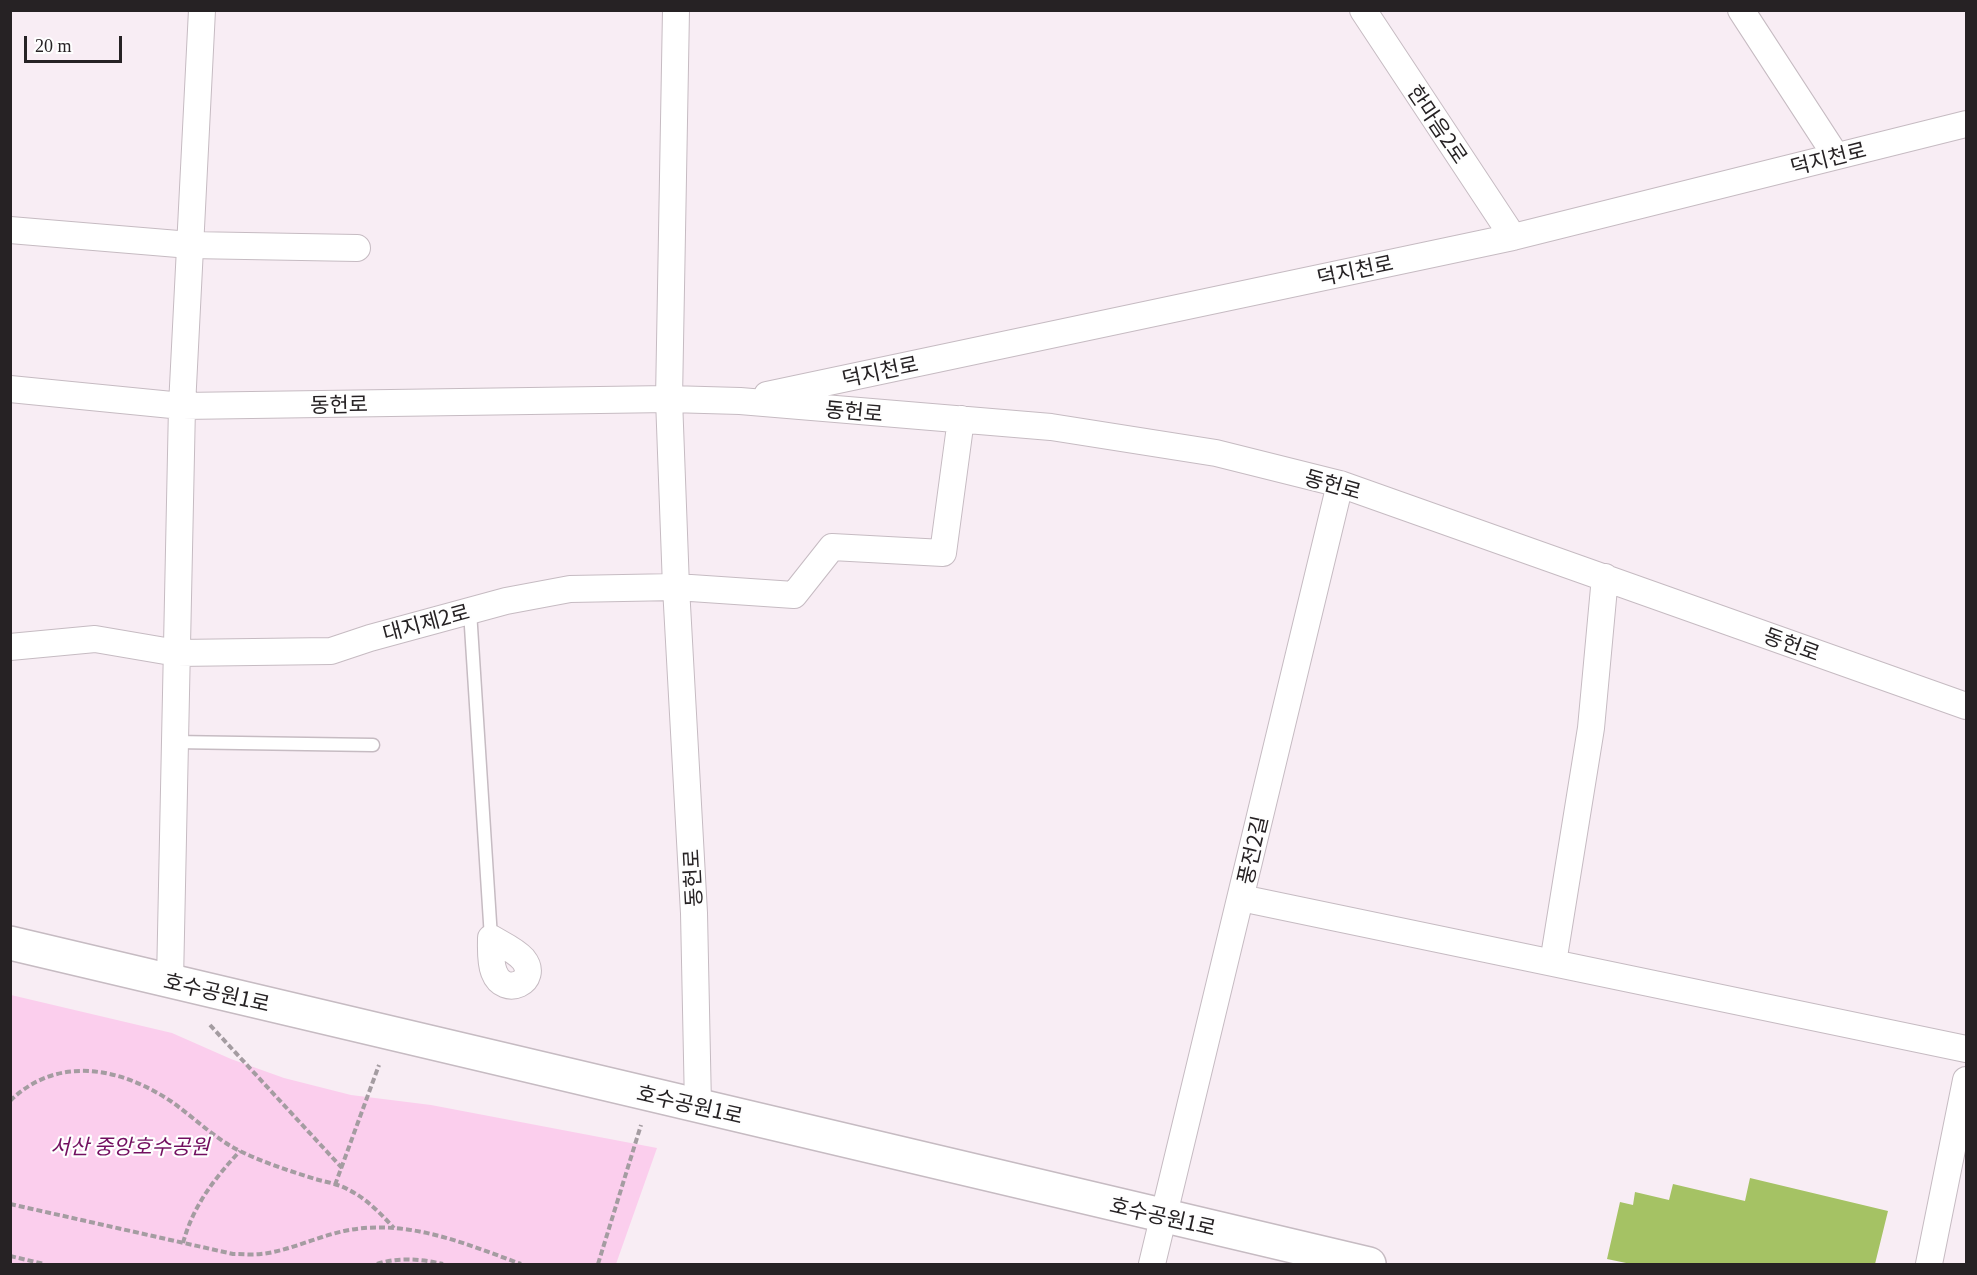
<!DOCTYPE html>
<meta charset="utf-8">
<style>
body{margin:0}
#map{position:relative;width:1977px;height:1275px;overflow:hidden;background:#f8edf4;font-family:Georgia,serif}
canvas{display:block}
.frame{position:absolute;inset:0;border:12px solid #262224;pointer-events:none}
.scale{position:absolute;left:24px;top:36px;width:98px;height:27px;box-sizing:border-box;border:3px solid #262224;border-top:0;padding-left:8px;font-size:18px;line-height:21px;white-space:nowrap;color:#262224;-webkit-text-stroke:4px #fefefe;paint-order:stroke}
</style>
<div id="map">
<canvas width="1977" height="1275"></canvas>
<div class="frame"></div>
<div class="scale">20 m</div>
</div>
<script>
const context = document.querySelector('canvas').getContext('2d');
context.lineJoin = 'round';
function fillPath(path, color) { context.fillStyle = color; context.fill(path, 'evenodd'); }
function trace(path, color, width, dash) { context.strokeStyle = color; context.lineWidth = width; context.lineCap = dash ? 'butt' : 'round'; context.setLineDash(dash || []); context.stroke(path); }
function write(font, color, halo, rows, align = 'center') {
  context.font = font + ' Georgia,"Noto Sans KR",serif'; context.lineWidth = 4.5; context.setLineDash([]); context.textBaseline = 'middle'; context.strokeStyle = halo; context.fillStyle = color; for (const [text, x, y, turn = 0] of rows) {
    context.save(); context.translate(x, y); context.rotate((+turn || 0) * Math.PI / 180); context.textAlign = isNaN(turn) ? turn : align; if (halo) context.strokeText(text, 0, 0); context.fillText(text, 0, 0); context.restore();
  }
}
fillPath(new Path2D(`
 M11,995L172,1033L231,1059L284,1078L351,1095L431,1105L657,1148L616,1264H11Z`), '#fbceed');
fillPath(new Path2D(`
 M1750,1178L1888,1211L1875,1264H1631L1607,1259L1620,1202L1633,1205L1635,1192L1669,1200L1673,1184L1745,1201Z`), '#a5c264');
const service = new Path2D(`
 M470,611L491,938
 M174,742L373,745`);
const minor = new Path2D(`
 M676,10L669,399L676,587L694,913L698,1106
 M1363,10L1513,237
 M1741,10L1836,156
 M10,230L190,245L357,248
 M10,389L182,406L669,399L740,401L1051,427L1216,453L1340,484L1966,706
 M767,395L1513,237L1966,124
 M10,647L95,639L177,653L331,651L370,638L506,601L570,589L676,587L794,595L832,547L943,553L961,419
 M1241,898L1966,1049
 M491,938C501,944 515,950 523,959C541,981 504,999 494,972C490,962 491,949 491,938Z
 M1553,963L1591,728L1605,577
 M170,981L182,406L202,10
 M1152,1264L1340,484
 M1929,1264L1966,1080`);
const secondary = new Path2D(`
 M10,943L1369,1264`);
trace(service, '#c6bbc2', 15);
trace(minor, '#c6bbc2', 28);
trace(secondary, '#c6bbc2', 36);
trace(new Path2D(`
 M210,1025L342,1168
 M10,1101C58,1054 122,1068 172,1102C196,1119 216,1140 242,1152C265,1163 290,1171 315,1179C326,1182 339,1184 349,1190C367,1199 381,1214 394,1228
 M335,1185L379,1065
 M10,1204L233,1254C242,1254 252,1255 261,1254C289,1251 316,1237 344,1231C406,1218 464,1243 521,1264
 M183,1243C193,1206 214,1179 240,1151
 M10,1256L44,1264
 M377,1264C398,1257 421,1259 443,1264
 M598,1264L641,1125`), '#a49ca1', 4, [6, 3]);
trace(service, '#fff', 12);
trace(minor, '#fff', 26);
trace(secondary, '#fff', 33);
write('21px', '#262224', '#fefefe', [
 ["한마음2로",1438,124,56],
 ["덕지천로",1828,158,-14],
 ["덕지천로",1355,270,-12],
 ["덕지천로",880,371,-12],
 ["동헌로",339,404,-1],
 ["동헌로",854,411,5],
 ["동헌로",1333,484,16],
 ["대지제2로",426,622,-15],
 ["동헌로",1792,644,20],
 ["풍전2길",1252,850,-77],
 ["동헌로",692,878,-93],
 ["호수공원1로",217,992,13],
 ["호수공원1로",690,1104,13],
 ["호수공원1로",1163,1216,13]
]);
write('italic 21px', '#720f60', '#fefefe', [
 ["서산 중앙호수공원",130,1146]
]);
</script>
